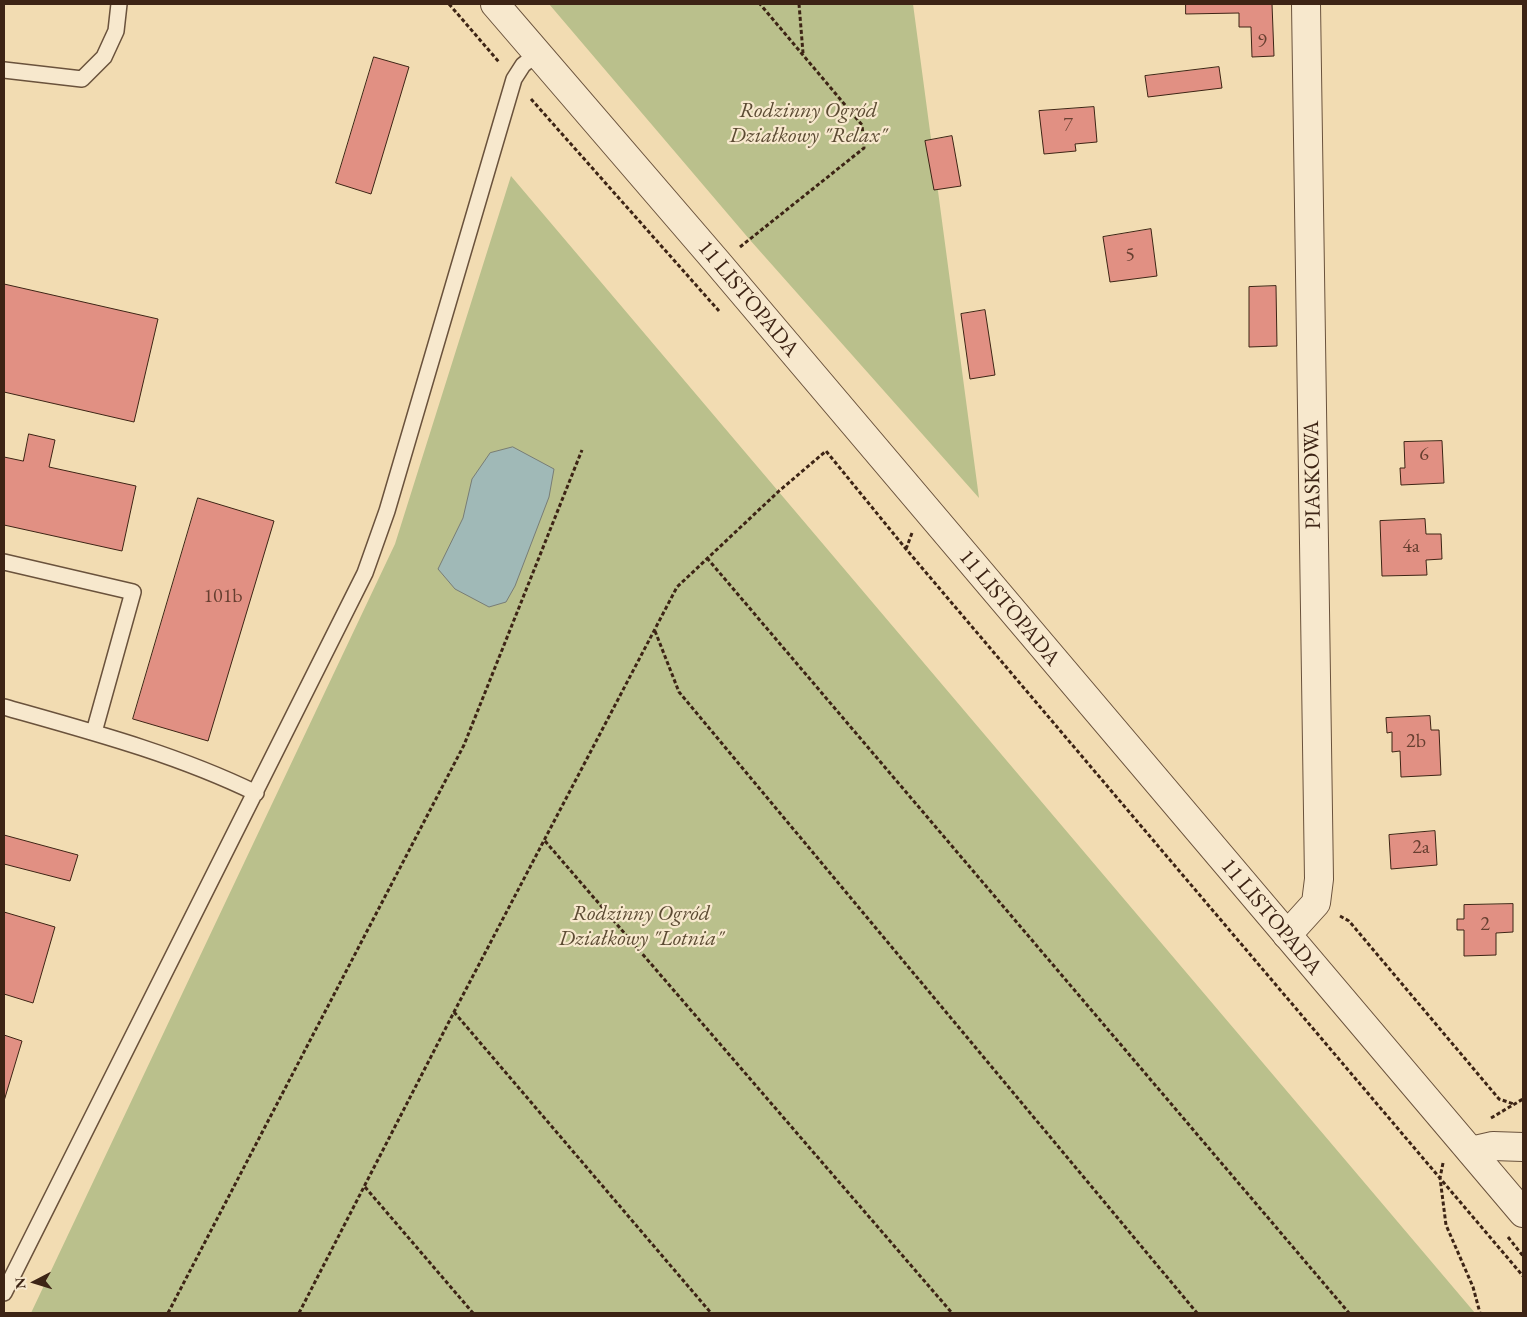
<!DOCTYPE html>
<meta charset="utf-8">
<style>
body{margin:0}
#map{position:relative;width:1527px;height:1317px;overflow:hidden;background:#f2dcb2;font-family:"EB Garamond",serif}
canvas{display:block}
.frame{position:absolute;inset:0;border:5px solid #3d2415;pointer-events:none}
.north{position:absolute;left:10px;top:1257px;width:50px;height:50px;-webkit-text-stroke:4px #f7e8cd;paint-order:stroke;rotate:265deg;font-size:14px;font-weight:700;line-height:20px;text-align:center;color:#3d2415}
.north::after{content:'';display:block;margin:auto;width:18px;height:22px;background:#3d2415;clip-path:polygon(50% 0,100% 100%,50% 72%,0 100%)}
</style>
<div id="map">
<canvas width="1527" height="1317"></canvas>
<div class="frame"></div>
<div class="north">N</div>
</div>
<script>
const context = document.querySelector('canvas').getContext('2d');
context.lineJoin = 'round';
function fillPath(path, color) { context.fillStyle = color; context.fill(path, 'evenodd'); }
function trace(path, color, width, dash) { context.strokeStyle = color; context.lineWidth = width; context.lineCap = dash ? 'butt' : 'round'; context.setLineDash(dash || []); context.stroke(path); }
function write(font, color, halo, rows, align = 'center') {
  context.font = font + ' "EB Garamond",serif'; context.lineWidth = 4.5; context.setLineDash([]); context.textBaseline = 'middle'; context.strokeStyle = halo; context.fillStyle = color; for (const [text, x, y, turn = 0] of rows) {
    context.save(); context.translate(x, y); context.rotate((+turn || 0) * Math.PI / 180); context.textAlign = isNaN(turn) ? turn : align; if (halo) context.strokeText(text, 0, 0); context.fillText(text, 0, 0); context.restore();
  }
}
fillPath(new Path2D(`
 M549,4H913L979,498L750,240Z
 M511,176L1475,1313H31L395,544Z`), '#bac08c');
const water = new Path2D(`
 M513,447L554,469L549,497L515,586L506,602L489,607L455,589L438,569L463,518L472,479L490,453Z`);
fillPath(water, '#a0b9b7');
trace(water, '#787d76', 1);
const building = new Path2D(`
 M1186,4H1272L1274,56L1252,57L1251,27H1239V13L1186,14Z
 M374,57L409,67L371,194L336,183Z
 M1219,67L1222,88L1148,97L1145,76Z
 M1094,107L1097,142L1075,144L1076,151L1044,154L1039,111Z
 M952,136L961,186L934,190L925,141Z
 M1151,229L1157,276L1110,282L1103,237Z
 M4,284L158,319L134,422L4,392Z
 M1276,286L1277,346L1249,347V287Z
 M985,310L995,375L970,379L961,314Z
 M29,434L55,440L49,467L136,486L122,551L4,525V457L23,461Z
 M1442,441L1444,483L1401,485L1400,468H1405L1404,442Z
 M198,498L274,521L208,741L133,719Z
 M1425,519L1426,534H1441L1442,559L1426,560L1427,575L1382,576L1380,521Z
 M1430,716L1431,730H1439L1441,775L1401,777L1400,751L1392,752V732L1387,733L1386,718Z
 M1435,831L1437,865L1391,869L1389,835Z
 M4,835L78,855L70,881L4,864Z
 M1513,904V932L1496,933V955L1464,956V930H1457V919H1464V905Z
 M4,912L55,927L33,1003L4,994Z
 M4,1035L22,1041L4,1101Z`);
fillPath(building, '#e19083');
trace(building, '#3d2415', 1);
const service = new Path2D(`
 M4,70L82,79L104,57L116,31L119,4
 M4,562L133,592L94,732
 M4,707C89,731 176,754 256,793
 M4,1293L365,573L387,511L514,79L523,65L538,53`);
const minor = new Path2D(`
 M1287,935L1316,903L1319,879L1306,4
 M1471,1151L1493,1146L1523,1147`);
const tertiary = new Path2D(`
 M495,4L717,262L1523,1213`);
trace(service, '#6a523c', 18);
trace(minor, '#6a523c', 30);
trace(tertiary, '#6a523c', 30);
trace(new Path2D(`
 M449,4L499,62
 M799,4L803,53
 M531,99L719,311
 M740,247L864,148L862,125L760,4
 M906,549L912,533
 M707,558L1349,1313
 M655,631L679,692L1197,1313
 M545,841L952,1313
 M1340,916L1349,921L1499,1099L1514,1104
 M454,1012L711,1313
 M1491,1118L1523,1099
 M1443,1163L1440,1178L1446,1225L1473,1287L1480,1313
 M365,1187L473,1313
 M1508,1237L1523,1256
 M168,1313L464,745L582,450
 M299,1313L454,1012L677,587L779,491L826,451L906,549L1523,1276`), '#3d2415', 3, [4, 2.5]);
trace(service, '#f7e8cd', 15);
trace(minor, '#f7e8cd', 28);
trace(tertiary, '#f7e8cd', 28);
write('20px', '#663f30', null, [
 ["9",1262,42],
 ["7",1068,126],
 ["5",1130,256],
 ["6",1424,455],
 ["4a",1411,547],
 ["101b",223,597],
 ["2b",1416,742],
 ["2a",1421,848],
 ["2",1485,925]
]);
write('italic 22px', '#5c4b33', '#f7e8cd', [
 ["Rodzinny Ogród",808,111],
 ["Działkowy \"Relax\"",808,136],
 ["Rodzinny Ogród",641,914],
 ["Działkowy \"Lotnia\"",641,939]
]);
write('22px', '#3d2415', '#f7e8cd', [
 ["11 LISTOPADA",748,299,50],
 ["PIASKOWA",1313,475,-91],
 ["11 LISTOPADA",1009,608,50],
 ["11 LISTOPADA",1271,917,50]
]);
</script>
